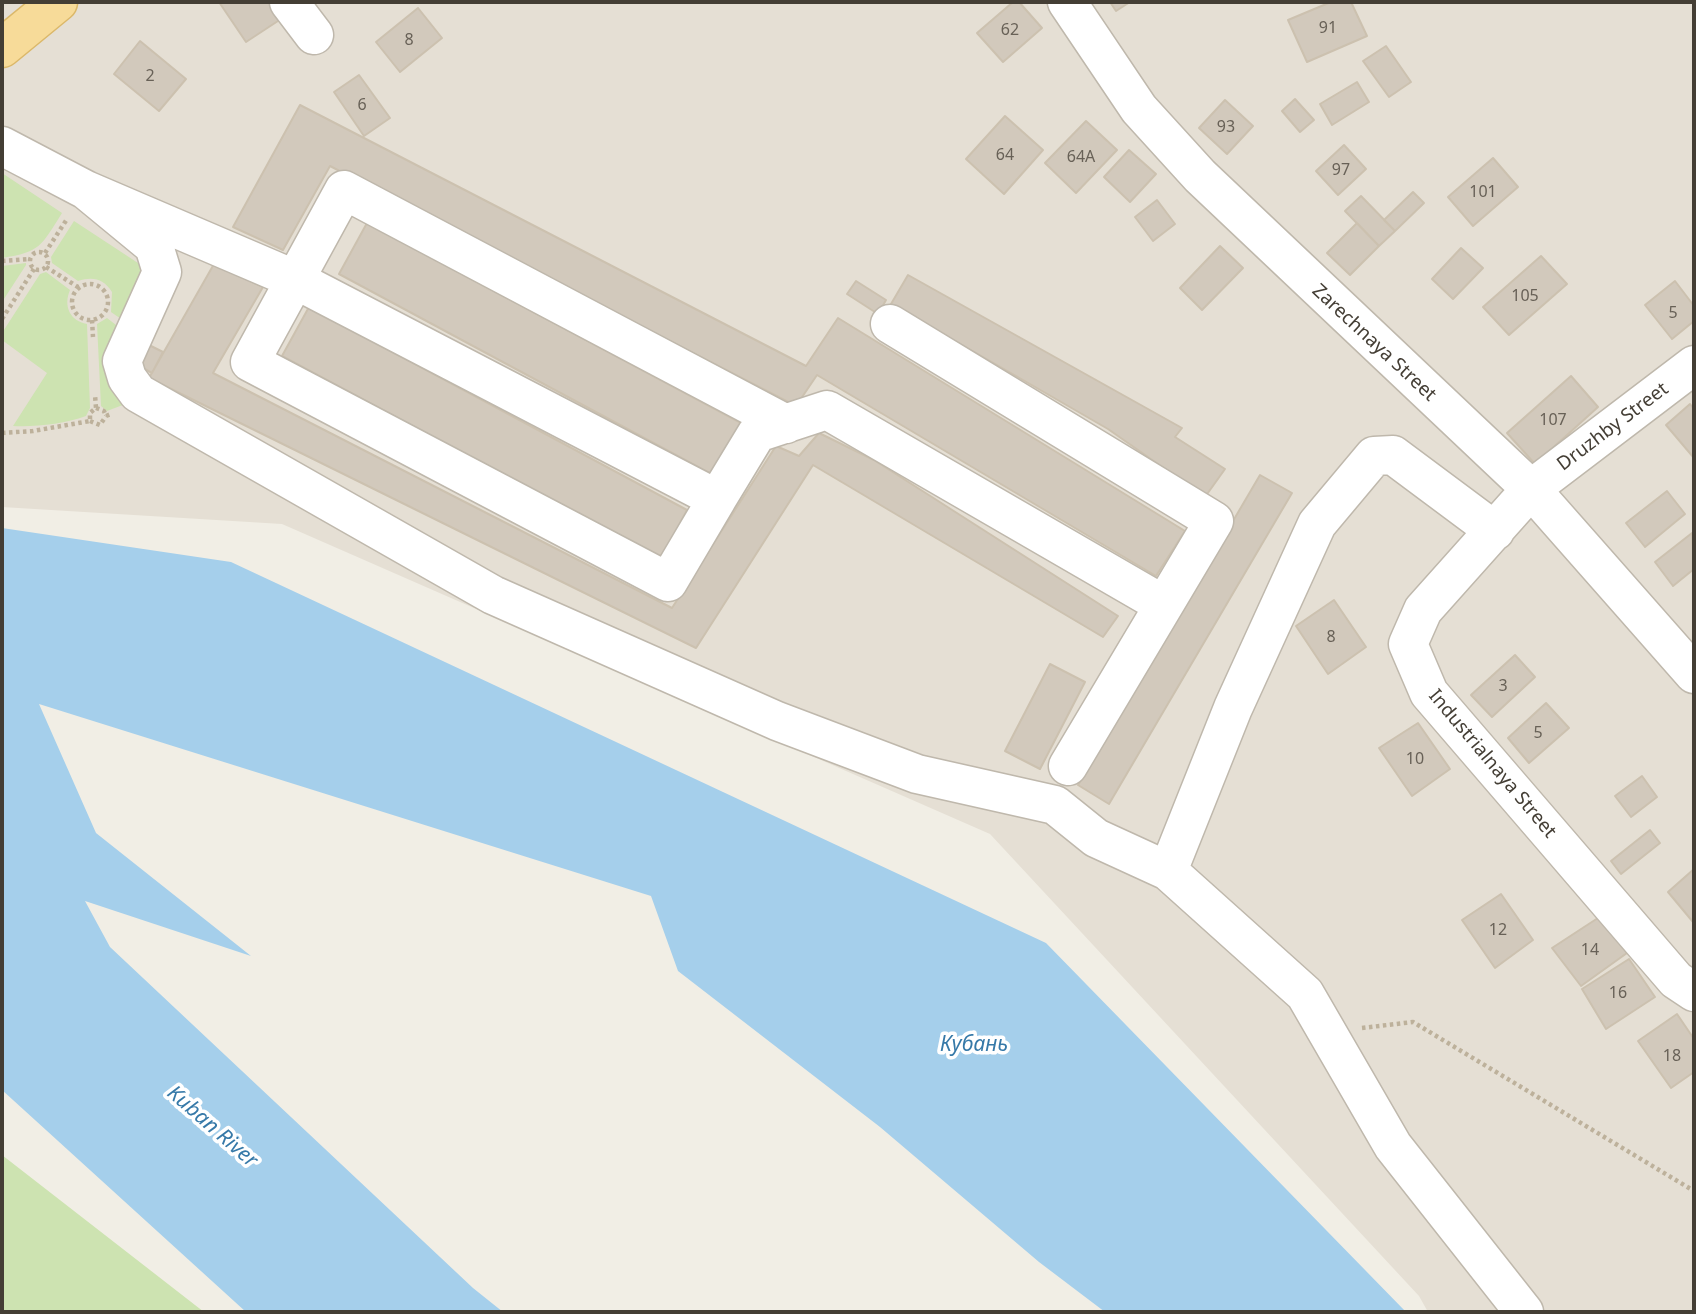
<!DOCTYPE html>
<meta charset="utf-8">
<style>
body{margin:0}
#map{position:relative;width:1696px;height:1314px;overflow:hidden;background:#f1eee5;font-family:"Noto Sans",sans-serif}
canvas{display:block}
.frame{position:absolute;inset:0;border:4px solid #443e35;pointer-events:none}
</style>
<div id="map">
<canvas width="1696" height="1314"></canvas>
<div class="frame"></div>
</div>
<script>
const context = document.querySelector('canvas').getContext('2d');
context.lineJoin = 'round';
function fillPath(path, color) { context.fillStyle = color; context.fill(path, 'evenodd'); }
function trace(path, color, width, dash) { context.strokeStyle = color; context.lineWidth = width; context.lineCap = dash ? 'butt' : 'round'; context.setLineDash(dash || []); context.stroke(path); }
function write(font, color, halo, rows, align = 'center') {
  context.font = font + ' "Noto Sans",sans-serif'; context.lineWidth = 7; context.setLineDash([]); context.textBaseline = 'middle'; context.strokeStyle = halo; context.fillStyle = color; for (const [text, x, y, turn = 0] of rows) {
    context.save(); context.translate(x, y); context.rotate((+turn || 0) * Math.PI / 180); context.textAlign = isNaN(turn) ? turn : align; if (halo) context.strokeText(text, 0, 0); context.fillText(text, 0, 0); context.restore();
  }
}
fillPath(new Path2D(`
 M2,2H1694V1312H1428L1419,1296L990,834L282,524L2,507Z`), '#e5dfd4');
fillPath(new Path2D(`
 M2,173L62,213C41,246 41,252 2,258Z
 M74,221L138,263L145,272L124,321L111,312L112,292C104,279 93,276 78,281L52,263L51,257Z
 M26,263V265L2,302V266Z
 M46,272L70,290C63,306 70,321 87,324L90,408L86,416C64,424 37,427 13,426L47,373L2,340V333L40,274Z
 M107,318L120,328L128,403L107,411L101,406L97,324Z
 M2,1155L204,1312H2Z`), '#cde3b1');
fillPath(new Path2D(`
 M2,528L231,562L1046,943L1406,1312H1105L1039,1262L880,1127L678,971L651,896L39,704L96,833L251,956L85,901L110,947L473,1288L503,1312H246L2,1090Z`), '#a5cfeb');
const building = new Path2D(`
 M219,2H270L281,19L246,42Z
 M1013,2H1019L1042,28L1003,62L977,33Z
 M1110,2H1130L1116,11Z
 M1331,2H1351L1367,36L1307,62L1288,20Z
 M418,8L442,38L400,72L376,42Z
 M140,41L186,79L159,111L114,74Z
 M1386,46L1411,82L1389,97L1363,61Z
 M359,75L390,118L364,136L334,92Z
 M1357,82L1369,102L1332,125L1320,104Z
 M1295,99L1314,120L1300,132L1282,111Z
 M1225,100L1253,126L1227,154L1199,128Z
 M300,105L806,366L838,318L1185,531L1156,576L817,375L796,406L330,166L283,250L233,227Z
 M1005,116L1043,150L1004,194L966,159Z
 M1086,121L1117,150L1076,193L1045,163Z
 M1344,145L1366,169L1338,195L1316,171Z
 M1129,150L1156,174L1130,202L1104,177Z
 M1493,158L1518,187L1473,226L1448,197Z
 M1413,192L1424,203L1395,231L1384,220Z
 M1361,196L1395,231L1379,246L1345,211Z
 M1157,200L1175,224L1153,241L1135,217Z
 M367,223L743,424L715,476L339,274Z
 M1357,223L1379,246L1350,275L1327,253Z
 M1220,246L1243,268L1202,310L1180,288Z
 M1461,248L1483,268L1453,299L1432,279Z
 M1541,256L1567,284L1509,335L1483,307Z
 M214,264L263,287L213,373L672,608L776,446L799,456L819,433L874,460L1118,616L1103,637L813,465L696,648L149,378Z
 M908,275L1182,428L1175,437L1225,469L1205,497L1108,429L891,304Z
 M856,281L886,300L878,314L847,294Z
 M1675,281L1694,306V321L1672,339L1645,305Z
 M309,307L687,510L661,559L282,356Z
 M143,342L163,352L152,373L132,362Z
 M1571,376L1598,407L1535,464L1507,433Z
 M1690,404L1694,409V458L1666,425Z
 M1260,475L1292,493L1109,804L1078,785Z
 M1667,491L1685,514L1645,547L1626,523Z
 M1692,533L1694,569L1673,586L1655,562Z
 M1334,600L1366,647L1328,674L1296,626Z
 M1515,655L1535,677L1492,717L1471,695Z
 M1050,664L1085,682L1040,769L1005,751Z
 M1546,703L1569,728L1529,763L1508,738Z
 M1418,723L1450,769L1412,796L1379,748Z
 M1642,776L1657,797L1631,817L1615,796Z
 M1650,830L1660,843L1621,874L1611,861Z
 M1694,869V921L1693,922L1668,892Z
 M1501,894L1533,940L1495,968L1462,920Z
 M1601,916L1627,953L1581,986L1552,948Z
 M1629,959L1655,997L1606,1029L1582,989Z
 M1677,1014L1694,1039V1072L1671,1088L1638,1041Z`);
fillPath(building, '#d2c9bc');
trace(building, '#ccc1af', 2);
const minor = new Path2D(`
 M289,2L314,35
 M1067,2L1139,109L1200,176L1531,489L1694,674
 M2,146L86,190L154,246L162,272L122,361L127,378L138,393L493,595L777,721L917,774L1055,805L1096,838L1168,871
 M86,190L294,279L717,499L757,433L827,410L1164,605L1214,521L890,324
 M1694,365L1531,489L1423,610L1408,644L1429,693L1676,980L1694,992
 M717,499L668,582L250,362L344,190L786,424
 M1495,531L1393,455L1374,456L1317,524L1233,708L1168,871L1305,994L1393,1146L1524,1312
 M1068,766L1164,605`);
const major = new Path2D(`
 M2,48L58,2`);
trace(minor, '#bfb8ac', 41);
trace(major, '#dbb86a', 41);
trace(new Path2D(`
 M30 261a9 9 0 1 1 18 0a9 9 0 1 1-18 0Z
 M45,253L67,219
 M2,261L30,259
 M46,267L78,287
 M72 302a18 18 0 1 1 36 0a18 18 0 1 1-36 0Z
 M2,319L34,269
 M92,320L93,337
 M96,408L104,411L106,416L111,414
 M90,421L100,425L106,416
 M2,433L33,431L90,421V413L96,408L95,395
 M1362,1028L1413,1022L1694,1191`), '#bdb19b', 4.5, [3.5, 3.5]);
trace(minor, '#fff', 38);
trace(major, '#f7db99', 38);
write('16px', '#686157', null, [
 ["91",1328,28],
 ["62",1010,30],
 ["8",409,40],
 ["2",150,76],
 ["6",362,105],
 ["93",1226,127],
 ["64",1005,155],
 ["64А",1081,157],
 ["97",1341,170],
 ["101",1483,192],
 ["105",1525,296],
 ["5",1673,313],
 ["107",1553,420],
 ["8",1331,637],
 ["3",1503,686],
 ["5",1538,733],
 ["10",1415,759],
 ["12",1498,930],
 ["14",1590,950],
 ["16",1618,993],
 ["18",1672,1056]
]);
write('19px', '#443e35', '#fff', [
 ["Zarechnaya Street",1374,343,43],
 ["Druzhby Street",1613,427,-37],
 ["Industrialnaya Street",1492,764,50]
]);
write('italic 21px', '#3679a8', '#fff', [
 ["Кубань",974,1045],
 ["Kuban River",212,1127,41]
]);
</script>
